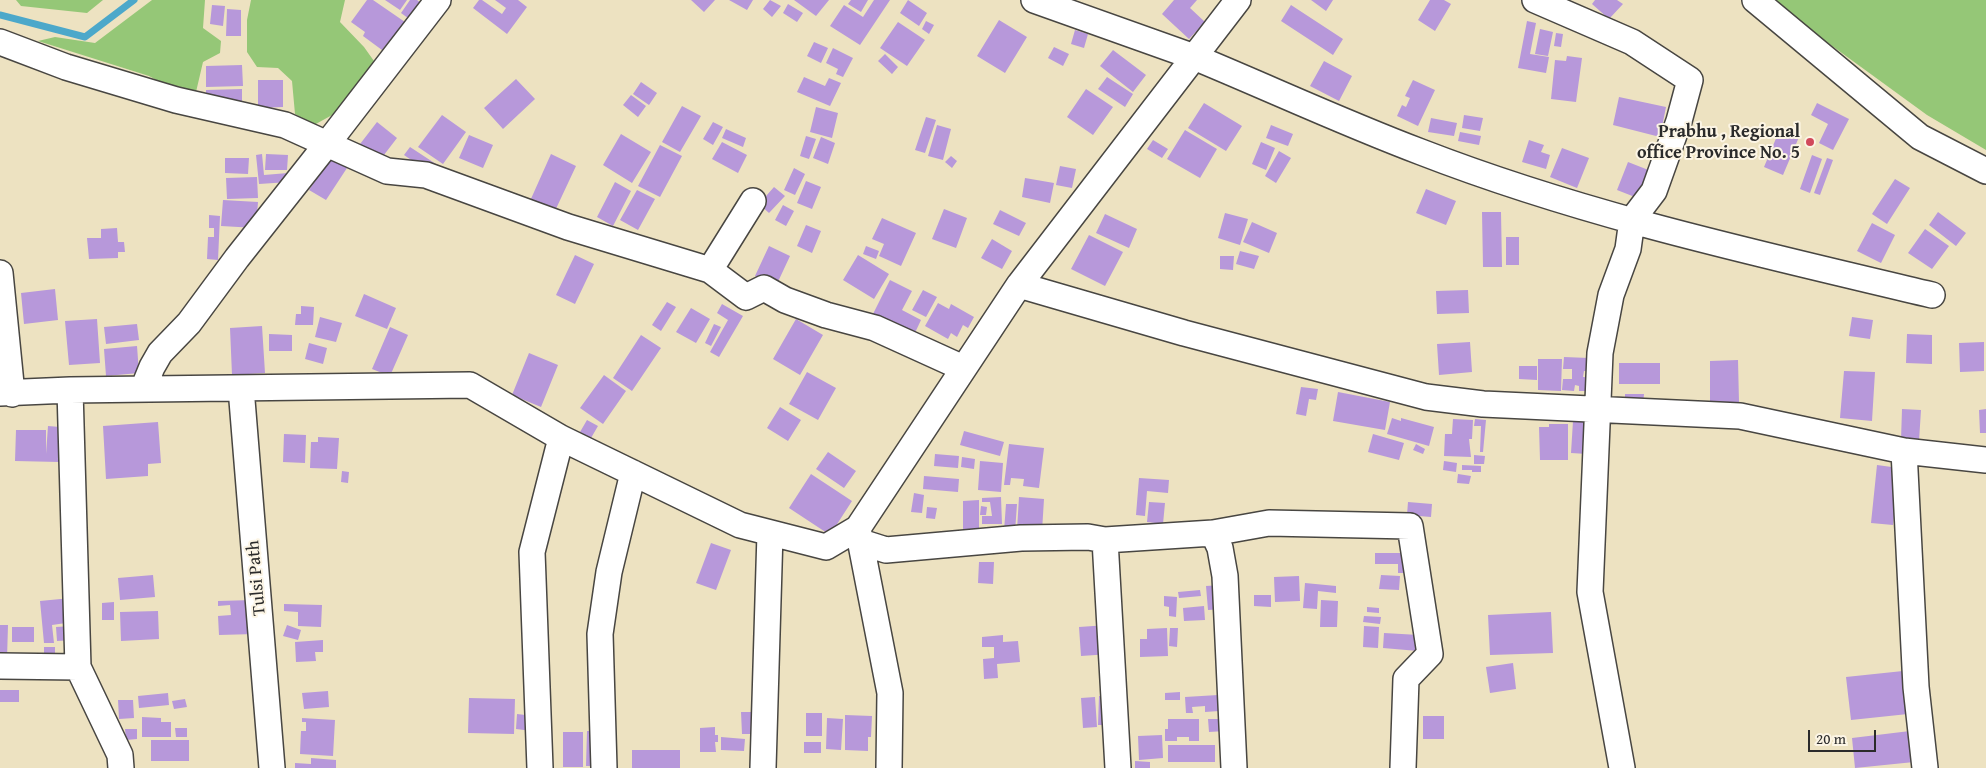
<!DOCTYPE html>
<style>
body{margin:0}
#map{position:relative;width:1986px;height:768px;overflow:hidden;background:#ede2c1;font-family:"Gentium Book Plus",serif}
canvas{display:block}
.scale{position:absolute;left:1808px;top:730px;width:68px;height:22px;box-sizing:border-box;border:2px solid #2b2b2b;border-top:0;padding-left:6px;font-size:15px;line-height:18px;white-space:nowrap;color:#2b2b2b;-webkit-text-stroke:4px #fcf5e5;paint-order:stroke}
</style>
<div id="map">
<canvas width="1986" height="768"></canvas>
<div class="scale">20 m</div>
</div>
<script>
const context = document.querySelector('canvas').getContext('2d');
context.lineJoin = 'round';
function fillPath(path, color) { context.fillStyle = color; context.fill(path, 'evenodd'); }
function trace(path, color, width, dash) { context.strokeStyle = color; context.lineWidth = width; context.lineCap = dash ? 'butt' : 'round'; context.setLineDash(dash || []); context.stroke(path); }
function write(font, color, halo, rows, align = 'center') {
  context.font = font + ' "Gentium Book Plus",serif'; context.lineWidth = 4; context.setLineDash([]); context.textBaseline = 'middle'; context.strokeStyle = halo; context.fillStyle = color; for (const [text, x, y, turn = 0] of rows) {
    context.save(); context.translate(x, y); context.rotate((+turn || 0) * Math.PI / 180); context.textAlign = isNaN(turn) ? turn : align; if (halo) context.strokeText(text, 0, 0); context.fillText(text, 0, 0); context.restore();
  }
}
fillPath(new Path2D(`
 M16,0H103L87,13L21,6Z
 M152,0H205L203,28L221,41L220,53L203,62L196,92L173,89L149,76L38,41L55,37L95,43Z
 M251,0H345L340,22L364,47L374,61L334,114L314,125L295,114L292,81L278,68L257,67L247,52V20Z
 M1769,0H1986V150L1927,115Z`), '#95c777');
trace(new Path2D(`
 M0,15L85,37L134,0`), '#4ca8ca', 7);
fillPath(new Path2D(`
 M367,0H373L405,22L382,50L363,36L365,32L351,22Z
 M385,0H407L400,10Z
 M410,0H417L424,5L412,21L401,13Z
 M479,0H482L502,14L506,8L495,0H518L527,7L507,34L473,8Z
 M691,0H715L704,12Z
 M729,0H753L747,10Z
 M770,0L781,6L772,17L763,9Z
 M794,0H829L816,16Z
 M851,0H868L861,12L848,4Z
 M874,0H890L860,45L830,26L844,5L863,17Z
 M908,0L927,13L919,26L900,13Z
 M1174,0H1197L1190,8L1205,22L1189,39L1162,14Z
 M1311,0H1333L1326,11Z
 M1430,0H1444L1451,4L1435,31L1418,20Z
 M1595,0H1617L1623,4L1609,19L1592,4Z
 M788,4L803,13L797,22L783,13Z
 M212,5L225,6L223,26L210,24Z
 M1291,5L1343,39L1333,55L1281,21Z
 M227,9L241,10V36H226Z
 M999,20L1027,37L1005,73L977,56Z
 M926,21L934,25L929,34L922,29Z
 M1527,21L1536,23L1530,54L1549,57L1546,73L1518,68Z
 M898,22L925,40L907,66L880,48Z
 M1540,29L1553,32L1548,56L1535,54Z
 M1075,30L1088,34L1084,48L1071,44Z
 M1556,33L1563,34L1561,47L1554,46Z
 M814,42L828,48L821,63L807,56Z
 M1054,47L1069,54L1063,66L1048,58Z
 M833,48L853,58L843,77L836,74L838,69L826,63Z
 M1113,50L1146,75L1133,92L1100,66Z
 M885,54L898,67L892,74L878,61Z
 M1567,56L1582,58L1576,102L1551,99L1555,60L1566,61Z
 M1324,61L1352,76L1339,101L1310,86Z
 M242,65L243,86L206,87V66Z
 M804,77L825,86L829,78L841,83L830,106L797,92Z
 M1107,77L1133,94L1125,107L1098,89Z
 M516,79L535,99L503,129L484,108Z
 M258,80H283V107L258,108Z
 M1413,80L1435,90L1418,126L1397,116L1402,105L1406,107L1410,98L1405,96Z
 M641,82L657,93L649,105L633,94Z
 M242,89V103H206V90Z
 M1086,89L1113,107L1093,135L1067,117Z
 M631,95L646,106L638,117L623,105Z
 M1619,97L1666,107L1660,137L1613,125Z
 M1204,103L1242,126L1226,151L1188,128Z
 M1817,103L1849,119L1833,150L1819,143L1828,124L1811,115Z
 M682,106L701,116L680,152L662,142Z
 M816,107L838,113L832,138L810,132Z
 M442,115L466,132L443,164L418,147Z
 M1464,115L1483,118L1480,131L1462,128Z
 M926,117L936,120L925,153L915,150Z
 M1431,118L1457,123L1454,136L1428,132Z
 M377,122L397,138L377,164L357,148Z
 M713,122L723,127L713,145L703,139Z
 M937,125L951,129L943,160L928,156Z
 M1271,125L1293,134L1288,146L1266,138Z
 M726,129L746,138L743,147L722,138Z
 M1780,129L1799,137L1783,175L1764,167Z
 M1185,130L1217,149L1200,178L1167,159Z
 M1460,132L1481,136L1479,145L1458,141Z
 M621,134L651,152L632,183L603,165Z
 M469,135L493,145L483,168L459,158Z
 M806,136L816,139L809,159L800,156Z
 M821,137L835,143L828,164L813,158Z
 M1153,140L1168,149L1162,158L1147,149Z
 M1529,140L1544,145L1541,152L1550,155L1546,169L1522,162Z
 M722,142L747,155L738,173L712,159Z
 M1261,142L1275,148L1266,170L1252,164Z
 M660,145L682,156L660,197L638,186Z
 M410,147L439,166L433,175L404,155Z
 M1562,148L1589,158L1577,188L1550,177Z
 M1279,151L1291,158L1276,183L1265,176Z
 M262,154L264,175L288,173L289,182L259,184L256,155Z
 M266,154L288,155L287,170H265Z
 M551,154L576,166L554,213L530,201Z
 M1812,155L1822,159L1810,193L1800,189Z
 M951,156L957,161L952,168L945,162Z
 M225,158H249L248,174L225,173Z
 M330,158L347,168L326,200L309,190Z
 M1827,158L1833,160L1820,195L1814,193Z
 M1628,162L1651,171L1640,199L1617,190Z
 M1060,166L1076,169L1072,188L1056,185Z
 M794,168L805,174L795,195L784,190Z
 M257,177L258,198L227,199L226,178Z
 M1025,178L1054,183L1050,203L1022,197Z
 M1895,179L1910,188L1887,224L1872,214Z
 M806,181L821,187L812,209L797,203Z
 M615,182L631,191L613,226L597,217Z
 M774,187L785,196L769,213L759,204Z
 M1426,189L1456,201L1446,225L1416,213Z
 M637,190L655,199L638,230L620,220Z
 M223,200L258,202L256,228L221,226Z
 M783,205L794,211L786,226L775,220Z
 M944,209L967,218L956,248L932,239Z
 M1000,210L1026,223L1019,236L993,224Z
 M1482,212H1501L1502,267H1483Z
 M1938,212L1966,233L1956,246L1929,225Z
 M1225,213L1248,219L1240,245L1218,238Z
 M1105,214L1137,229L1129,248L1096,233Z
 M209,215L220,216L218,260L207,259L208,237H214V228H209Z
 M882,218L916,233L901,266L879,256L884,244L872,239Z
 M1252,222L1277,233L1269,253L1243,242Z
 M1872,223L1895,235L1881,263L1857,251Z
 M806,225L821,231L812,253L797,246Z
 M117,228L118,242H124L125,252H118V258L89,259L87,238H101V229Z
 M1925,229L1949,246L1932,269L1908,253Z
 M1089,235L1123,252L1105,286L1071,269Z
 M1506,237H1519V265H1506Z
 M992,239L1012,251L1002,269L981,258Z
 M769,246L790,256L776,286L755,276Z
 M866,246L879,251L876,259L863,254Z
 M1240,251L1259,256L1254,269L1236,264Z
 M575,255L594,264L575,304L556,295Z
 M858,255L889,274L874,299L843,280Z
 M1220,256H1234L1233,270L1220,269Z
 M890,280L912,291L902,310L921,320L913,337L872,316Z
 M55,289L58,320L24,324L21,293Z
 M923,290L937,297L926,317L912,310Z
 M1468,290L1469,313L1437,314L1436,291Z
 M364,294L396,308L387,329L355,316Z
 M667,302L676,307L661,331L652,325Z
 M938,303L949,309L951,304L974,317L968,328L963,325L957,337L951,333L948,339L925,326Z
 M722,304L743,316L719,357L710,352L728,320L717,313Z
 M301,306L314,307L313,325H295L296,314H301Z
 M691,308L710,319L696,343L676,332Z
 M320,317L342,323L336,342L315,337Z
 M1852,317L1873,320L1870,339L1849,336Z
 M97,319L100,363L69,365L65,321Z
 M796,319L823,335L800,375L773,359Z
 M137,324L139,340L106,344L104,327Z
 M714,324L721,327L711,346L705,343Z
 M262,326L265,373L232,375L230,328Z
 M390,327L408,335L390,376L372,369Z
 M269,334L292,335V351H269Z
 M1907,334L1932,335V364L1906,363Z
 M641,335L661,348L632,391L613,378Z
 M1470,342L1472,372L1439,375L1437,344Z
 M1984,342V371L1960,372L1959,343Z
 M309,343L327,348L323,364L305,359Z
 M137,346L139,373L106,376L104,349Z
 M529,353L558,365L541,407L512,395Z
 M1564,357L1589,358V371H1584L1583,377H1589L1588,391H1579V386L1575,385L1574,391L1562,390L1563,379H1572V369H1563Z
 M1538,359H1562L1561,391L1538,390Z
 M1738,360L1739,402H1710V361Z
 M1619,363H1660V384H1619Z
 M1519,366H1537V380L1519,379Z
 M1844,371L1875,372L1872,421L1840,418Z
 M807,372L836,388L818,420L789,404Z
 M604,375L626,391L603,424L580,408Z
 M1301,387L1318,389L1316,400L1309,399L1306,416L1296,414Z
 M1338,392L1390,402L1385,430L1333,421Z
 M1625,394H1644L1643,404L1625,403Z
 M780,407L801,420L788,441L767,428Z
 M1902,409L1921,410L1919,441L1901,440Z
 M1986,409V433H1980L1979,410Z
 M1392,418L1401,421V418L1434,427L1429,446L1387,434Z
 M1453,419L1473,420L1472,439H1469L1471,457L1444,456L1445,434H1452Z
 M1475,419L1486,420L1483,452H1480L1481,426H1474Z
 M587,420L598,426L591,438L580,432Z
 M1573,421L1588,422L1587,454L1571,453Z
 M158,422L161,463L148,464V476L106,479L103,426Z
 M1549,424H1568V460H1540L1539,427H1549Z
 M48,426L60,427L59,462L15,461L16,430H46V454Z
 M964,431L1004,442L1000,456L960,445Z
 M284,434L306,435L305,463L283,462Z
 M1373,434L1404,443L1399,460L1368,452Z
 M318,437L339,438L337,469L310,468L311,442H318Z
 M1009,444L1044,448L1039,488L1023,486L1024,479L1011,478L1010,485H1004Z
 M1416,444L1425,449L1423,454L1413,450Z
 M828,452L856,471L844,488L816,469Z
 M935,454L959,456L958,468L934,466Z
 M1474,455L1485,456L1484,464H1474Z
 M962,457L975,459L974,469L961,467Z
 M980,461L1003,463L1001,492L978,490Z
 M1444,461L1457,463L1456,472L1443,470Z
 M1462,465L1481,466V472H1472V470H1462Z
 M1877,465L1899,468L1893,525L1871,523Z
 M342,471L349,472L348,483L341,482Z
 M811,474L852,501L830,535L789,508Z
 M1458,474L1471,476L1469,484L1457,483Z
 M924,476L959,479L958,492L923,489Z
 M1139,478L1169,480L1168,493L1147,491L1145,516L1136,515Z
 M914,493L924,495L922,513L911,512Z
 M1001,497L1002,524H982V516H992L990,502H982V498Z
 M1019,497L1044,499L1042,531L1017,530Z
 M979,500V530H963V501Z
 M1149,502L1165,503L1163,524L1147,522Z
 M1408,502L1432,504L1431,517L1407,515Z
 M1006,504H1017L1015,532L1004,531Z
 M981,506L987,507L986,515H980Z
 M927,507L937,508L935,519L926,518Z
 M711,543L731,550L716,590L696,583Z
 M1375,553H1410V573H1398V564H1375Z
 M979,562H994L993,584L978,583Z
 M153,575L155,597L120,600L118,578Z
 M1381,575L1400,576L1399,590L1379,589Z
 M1299,576L1300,601L1275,602L1274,577Z
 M1305,583L1336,586V593L1318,591L1317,609L1303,608Z
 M1222,585L1224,609L1208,610L1206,586Z
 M1200,590L1201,596L1179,598L1178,592Z
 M1254,595H1271V607L1254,606Z
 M1164,596L1177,597L1176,617L1169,616V607L1164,606Z
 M71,598L73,622L52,625L54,643H44L40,601Z
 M253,600L255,634L219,635L218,616L231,615L230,605L218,606V601Z
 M1321,600L1338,601L1337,627H1320Z
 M114,602V620H102V603Z
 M284,604L322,605L321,627L298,626V612L284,611Z
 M1204,606L1205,620L1184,621L1183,608Z
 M1367,607L1379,608V613L1367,612Z
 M158,611L159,639L121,641L120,612Z
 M1551,612L1553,653L1490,655L1488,615Z
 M1364,616L1381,617L1380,624L1363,622Z
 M0,625H8L7,659H0Z
 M287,625L301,630L298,640L283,636Z
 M1108,625L1110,654L1081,656L1079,627Z
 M72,626L74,640L57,641L56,627Z
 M1364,626L1379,627L1378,648L1363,647Z
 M12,627H34V642H12Z
 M1167,628L1168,656L1140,657V639H1147V629Z
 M1170,628H1178L1177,647L1169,646Z
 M1384,633L1419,635L1418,651L1383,648Z
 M1003,635V642L1018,641L1020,662L997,664L998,678L984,679L983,659L994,658V647H982V637Z
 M323,640V652H315L316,661L296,662L295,642Z
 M44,647H55V656H44Z
 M1513,663L1516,689L1490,693L1486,667Z
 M1903,671L1908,714L1851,720L1846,677Z
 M0,690H19V702H0Z
 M328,691L329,707L304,709L302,693Z
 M1180,692V700H1165V693Z
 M168,693L169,705L139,708L138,696Z
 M1218,695L1219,711L1205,712V706L1192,707L1193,713H1186L1185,697Z
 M1099,696L1111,697L1110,725H1098Z
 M1095,697L1097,727L1083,728L1081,698Z
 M469,698L515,699L514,734L468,733Z
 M185,699L187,707L174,709L172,701Z
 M118,700H133L134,718L119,719Z
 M741,712H755L754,734H742Z
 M806,713H822V736H806Z
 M517,714L534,716L532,731L516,729Z
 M845,715L872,716L871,737H868V751L845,750Z
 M1423,716H1444V739H1423Z
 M142,717L161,718V722H171V737H142Z
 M302,718L335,720L333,756L300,754L301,731H306V722H302Z
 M827,718L843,719L841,750L826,749Z
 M1168,719H1199V741H1189V737H1177V741H1165V729H1168Z
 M1208,719H1225V731L1209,732Z
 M715,727V735H718V742H715L716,752H700V728Z
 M175,728H187V737H176Z
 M125,729H137V739L126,740Z
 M587,731H600V766H586Z
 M1910,731L1914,762L1855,768L1852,738Z
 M563,732H583V767H563Z
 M1162,735L1163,758L1139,760L1138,736Z
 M721,737L745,739L744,751L721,750Z
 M151,740H189V761H151Z
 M804,742H821V753H804Z
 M1168,745H1215V762H1168Z
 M632,750H680V768H632Z
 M311,758L336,760V768H295V763L311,764Z
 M1135,761L1150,762V768H1135Z`), '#b798da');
const minor = new Path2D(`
 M438,0L327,144L387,171L426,175L568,227L710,270L753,201
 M1034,0L1197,58
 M1535,0L1632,42L1690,80L1679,121L1654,191L1632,220L1628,249L1611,295L1600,353L1590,592L1622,768
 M1755,0L1920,137L1986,171
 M0,42L66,67L176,100L285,125L327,144L237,258L189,323L160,353L152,367L143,389
 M1194,57C1269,88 1344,123 1421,152C1586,216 1761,254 1932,295
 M710,270L746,297L764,288L785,300L826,315L875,328L963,368
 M0,273L12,394
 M1019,285L1184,333L1426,397L1483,404L1740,416L1904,451L1986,460
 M241,388L272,768
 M70,390L78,667L120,755L121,768
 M0,393L70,390L470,385L561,438L740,525L826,547L858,528L1019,285L1238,0
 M1904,451L1916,687L1925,768
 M858,529L890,693L889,768
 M1213,533L1269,523L1410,526L1430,654L1406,679L1403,768
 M1105,540L1118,768
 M861,542L886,550L1021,538L1088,537L1105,540L1213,533L1220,548L1225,576L1234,768
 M0,666L78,667
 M540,768L532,552L561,438
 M604,768L600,634L609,572L633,473
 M763,768L770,533`);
trace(minor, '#484642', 28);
trace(minor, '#fff', 25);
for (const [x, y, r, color] of [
 [1810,142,5,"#d1495b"]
]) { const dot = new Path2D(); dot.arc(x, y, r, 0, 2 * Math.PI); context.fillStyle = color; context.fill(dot); trace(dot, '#fcf5e5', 2); }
write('bold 18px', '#2b2b2b', '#fcf5e5', [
 ["Prabhu , Regional",1800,132],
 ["office Province No. 5",1800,153]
], 'right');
write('18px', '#2b2b2b', '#fcf5e5', [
 ["Tulsi Path",257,578,-95]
]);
</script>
